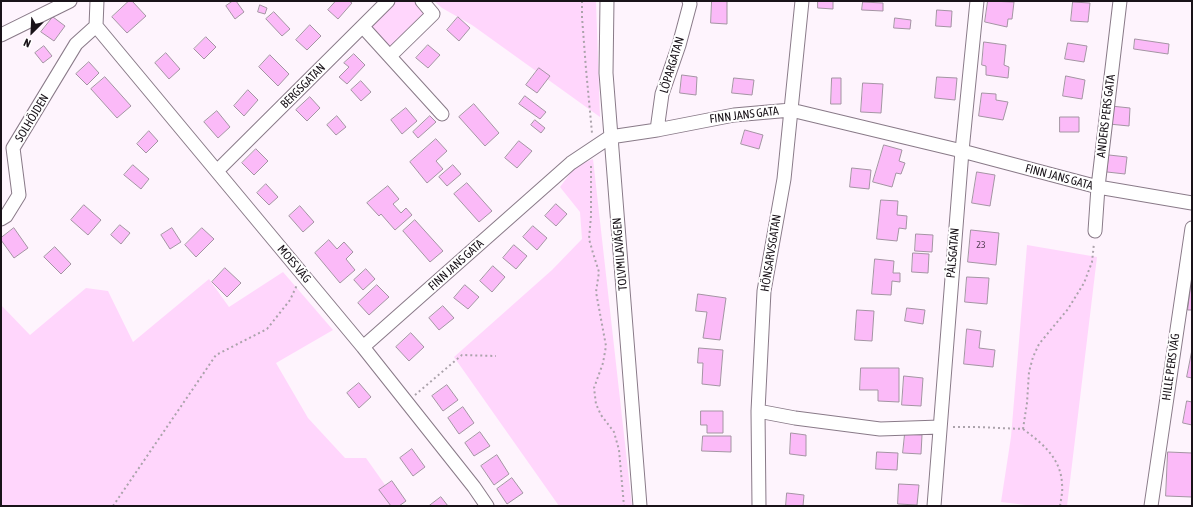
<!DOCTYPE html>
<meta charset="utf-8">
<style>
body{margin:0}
#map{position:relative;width:1193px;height:507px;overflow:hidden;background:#fef4fd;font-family:"Asap Condensed",sans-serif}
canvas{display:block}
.frame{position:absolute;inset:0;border:2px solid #191319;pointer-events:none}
.north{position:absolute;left:12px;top:12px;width:40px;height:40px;-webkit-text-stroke:3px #fff;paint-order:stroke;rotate:204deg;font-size:11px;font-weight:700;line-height:16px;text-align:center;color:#191319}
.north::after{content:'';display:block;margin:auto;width:14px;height:18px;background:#191319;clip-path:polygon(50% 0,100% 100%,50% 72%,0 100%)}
</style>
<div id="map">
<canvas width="1193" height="507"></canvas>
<div class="frame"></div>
<div class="north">N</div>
</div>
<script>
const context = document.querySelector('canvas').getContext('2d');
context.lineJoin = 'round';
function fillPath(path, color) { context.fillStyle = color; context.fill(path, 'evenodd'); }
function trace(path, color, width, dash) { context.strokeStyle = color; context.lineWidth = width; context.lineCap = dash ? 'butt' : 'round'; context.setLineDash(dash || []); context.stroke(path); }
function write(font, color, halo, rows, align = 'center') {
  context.font = font + ' "Asap Condensed",sans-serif'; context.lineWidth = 4; context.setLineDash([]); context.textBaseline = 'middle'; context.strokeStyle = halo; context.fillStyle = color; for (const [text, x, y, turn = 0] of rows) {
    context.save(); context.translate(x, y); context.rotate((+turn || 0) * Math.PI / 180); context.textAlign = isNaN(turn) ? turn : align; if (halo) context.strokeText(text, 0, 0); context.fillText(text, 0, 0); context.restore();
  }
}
fillPath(new Path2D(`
 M396,1H416L427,14L389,47L369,26Z
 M434,1H596L600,117L472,25L442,8Z
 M593,159L632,506H559L454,357L552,270L582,239L580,212L560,187L575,167Z
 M1027,245L1097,257L1067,506H1034L1001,502L1011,437Z
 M283,272L333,330L276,363L308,418L345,458H366L400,506H1V305L30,335L86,288L108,291L133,342L209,279L229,307Z`), '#ffd6fc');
const building = new Path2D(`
 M129,1H132L146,16L127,33L112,17Z
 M233,1H236L244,12L235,19L226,6Z
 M336,1H349L352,3L338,19L328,10Z
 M712,1H727V24L711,23Z
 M818,1H833V9L818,8Z
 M988,1L1014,2L1012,19H1008L1007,27L985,22Z
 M863,2L883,3V11L862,10Z
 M1073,2L1090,3L1088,22L1071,21Z
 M260,5L267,8L265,14L258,12Z
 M937,10L952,11L951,27L936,26Z
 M274,12L290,29L282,36L266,19Z
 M53,17L65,26L54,41L41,32Z
 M458,17L470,28L459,41L447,30Z
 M895,18L911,20L910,29L894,28Z
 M310,25L321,36L307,50L296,40Z
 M206,37L216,47L204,59L194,49Z
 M1135,39L1169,44L1168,54L1134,49Z
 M984,42L1006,45L1004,65L1009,67L1008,78L986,75V66L982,65Z
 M1068,43L1087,46L1084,62L1065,59Z
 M428,45L440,55L428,68L416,58Z
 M44,46L52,56L43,63L35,53Z
 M166,53L180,69L169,79L155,63Z
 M354,54L365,65L347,84L339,77L349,67L344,63Z
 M270,55L289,74L278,86L259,67Z
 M89,62L99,73L87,85L76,74Z
 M539,68L550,76L537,93L526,85Z
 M682,75L697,77L696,95L680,93Z
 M1066,76L1085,80L1082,99L1063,96Z
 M105,77L131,106L117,118L91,89Z
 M937,77L957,78L955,100L935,98Z
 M734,78L754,80L752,95L732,93Z
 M832,78H841V104H831Z
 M361,81L371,92L361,101L351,90Z
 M863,83L883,84L881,113L861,112Z
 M248,90L258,100L244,116L234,106Z
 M982,93L996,94V100L1008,102L1003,120L979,116Z
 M525,96L546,112L540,119L519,104Z
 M310,97L320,108L307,121L296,110Z
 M474,104L499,133L485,146L459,117Z
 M1111,106L1130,108L1129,126L1109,124Z
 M406,108L417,121L402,134L391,120Z
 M217,111L230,127L218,138L204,122Z
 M337,116L346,127L336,135L327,125Z
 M430,116L436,122L418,138L413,132Z
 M1060,117H1079V132H1060Z
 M535,120L545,128L541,133L531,125Z
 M745,130L763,135L759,149L741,144Z
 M149,131L158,141L146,153L137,144Z
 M436,139L447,151L436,161L443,169L427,183L410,162Z
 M519,141L532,151L517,168L505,158Z
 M884,145L902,150L899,161L905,163L901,174L896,173L892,187L873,182Z
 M256,149L268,161L254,175L242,163Z
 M1109,155L1127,157L1125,174L1107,172Z
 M133,165L149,179L141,189L124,175Z
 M453,165L461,174L447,186L439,177Z
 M852,168L871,170L869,189L850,187Z
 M977,172L995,175L990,206L972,203Z
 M467,183L492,211L479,222L454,194Z
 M266,184L278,197L269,205L257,193Z
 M388,186L399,199L393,204L401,213L406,208L412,215L395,230L381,214L379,216L367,203Z
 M881,200L898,201L897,215L907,216L906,229L899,228L897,241L877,239Z
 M556,204L567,214L556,226L545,216Z
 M84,205L101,220L88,235L71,220Z
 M300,206L314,222L303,232L289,216Z
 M415,220L443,251L430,262L403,231Z
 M120,225L130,233L121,244L111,235Z
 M533,226L547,238L537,250L523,237Z
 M14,228L28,248L14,258L1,240V238Z
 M172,228L181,242L170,249L161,235Z
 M202,228L214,239L196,257L185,245Z
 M971,230L999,233L996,265L968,262Z
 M916,234L933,235L932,252L915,251Z
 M329,240L337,249L344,242L353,252L346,259L355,270L340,283L315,253Z
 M514,245L527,256L516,269L503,258Z
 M55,247L71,264L61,274L44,257Z
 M913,253L929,254L928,273L912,272Z
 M875,259L894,261L893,273H900V282L892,281L891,295L872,294Z
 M493,266L505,277L492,292L480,281Z
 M225,268L241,283L227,297L212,282Z
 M366,269L375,279L363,290L354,280Z
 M1192,275V310H1188Z
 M967,277L989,278L987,304L965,302Z
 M377,285L389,297L369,315L358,303Z
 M465,285L479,297L468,309L454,298Z
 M698,294L726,298L720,340L703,338L707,312L696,311Z
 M443,306L454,318L439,330L429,318Z
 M907,308L925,310L923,324L905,321Z
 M857,310L874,311L872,341L855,340Z
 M967,329L981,331L979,348L995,350L993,367L964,364Z
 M411,333L424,347L409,361L396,347Z
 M699,348L723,350L720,386L702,384L703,363H698Z
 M1192,350V378L1187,377Z
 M861,368H899V402L878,401V390H860Z
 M904,376L923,378L921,406L902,405Z
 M359,383L371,397L359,408L347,393Z
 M447,385L458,400L443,411L432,396Z
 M1187,401L1192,402V425L1183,423Z
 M463,407L474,423L459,434L448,418Z
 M701,411H723V433H707V425H701Z
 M480,432L490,446L474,456L465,443Z
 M791,433L806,435V456L790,454Z
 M905,434L922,435L921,454L903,453Z
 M703,436H731V452L702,451Z
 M412,449L425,467L413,476L400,458Z
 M877,452L898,453L897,470L876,469Z
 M1168,452L1192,453V497L1166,496Z
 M497,455L509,474L494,485L481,466Z
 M512,478L523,493L507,504L497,489Z
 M392,481L406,501L399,506H391L379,490Z
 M899,484L919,485L917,505L898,504Z
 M787,493L804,495L803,506H786Z
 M441,497L448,506H429Z`);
fillPath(building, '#fbbaf8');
trace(building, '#a494a3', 1);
const minor = new Path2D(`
 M607,1L606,73L640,506
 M96,26L363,347L474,487L487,506
 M96,26L97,1
 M363,27L442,114
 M1,35L70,1
 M390,56L433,14L422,1
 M657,130L662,94L679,45L690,4L689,1
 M217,171L388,1
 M1,219L6,216L19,195L13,148L76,44L96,26
 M1095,231L1098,187L1120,1
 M363,347L571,163L610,137L657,130L734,115L791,110L962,151L1098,187L1192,203
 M758,411L795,418L880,429L940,427
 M759,506L758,411L764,291L784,179L802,1
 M934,506L962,151L977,1
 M1151,506L1192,228`);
trace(minor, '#897a88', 15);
trace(new Path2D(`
 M582,1V17L586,69L592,133
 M591,166V216L589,239L593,253L599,272L596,292L606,346L603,363L594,388L596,404L601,415L614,432L619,450L624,506
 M415,395L462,355L496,356
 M953,427H977L1023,429L1027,403L1029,372L1033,357L1039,344L1068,309L1084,283L1092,262L1094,243
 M1023,429C1042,443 1061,458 1062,484C1063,491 1061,499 1060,506
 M113,506L216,355L267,329L290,300L297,285`), '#aba3ab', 2, [2, 3]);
trace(minor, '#fff', 13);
write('10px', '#523d51', null, [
 ["23",981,245]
]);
write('12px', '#191319', '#fff', [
 ["LÖPARGATAN",672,65,-73],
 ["BERGSGATAN",303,86,-45],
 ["FINN JANS GATA",744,115,-7],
 ["ANDERS PERS GATA",1106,116,-83],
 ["SOLHÖJDEN",32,118,-59],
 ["FINN JANS GATA",1059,177,15],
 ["HÖNSARVSGATAN",771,253,-81],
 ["PÅLSGATAN",953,253,-85],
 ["TOLVMILAVÄGEN",620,254,-95],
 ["MOES VÄG",294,264,50],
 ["FINN JANS GATA",456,265,-42],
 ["HILLE PERS VÄG",1171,367,-82]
]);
</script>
